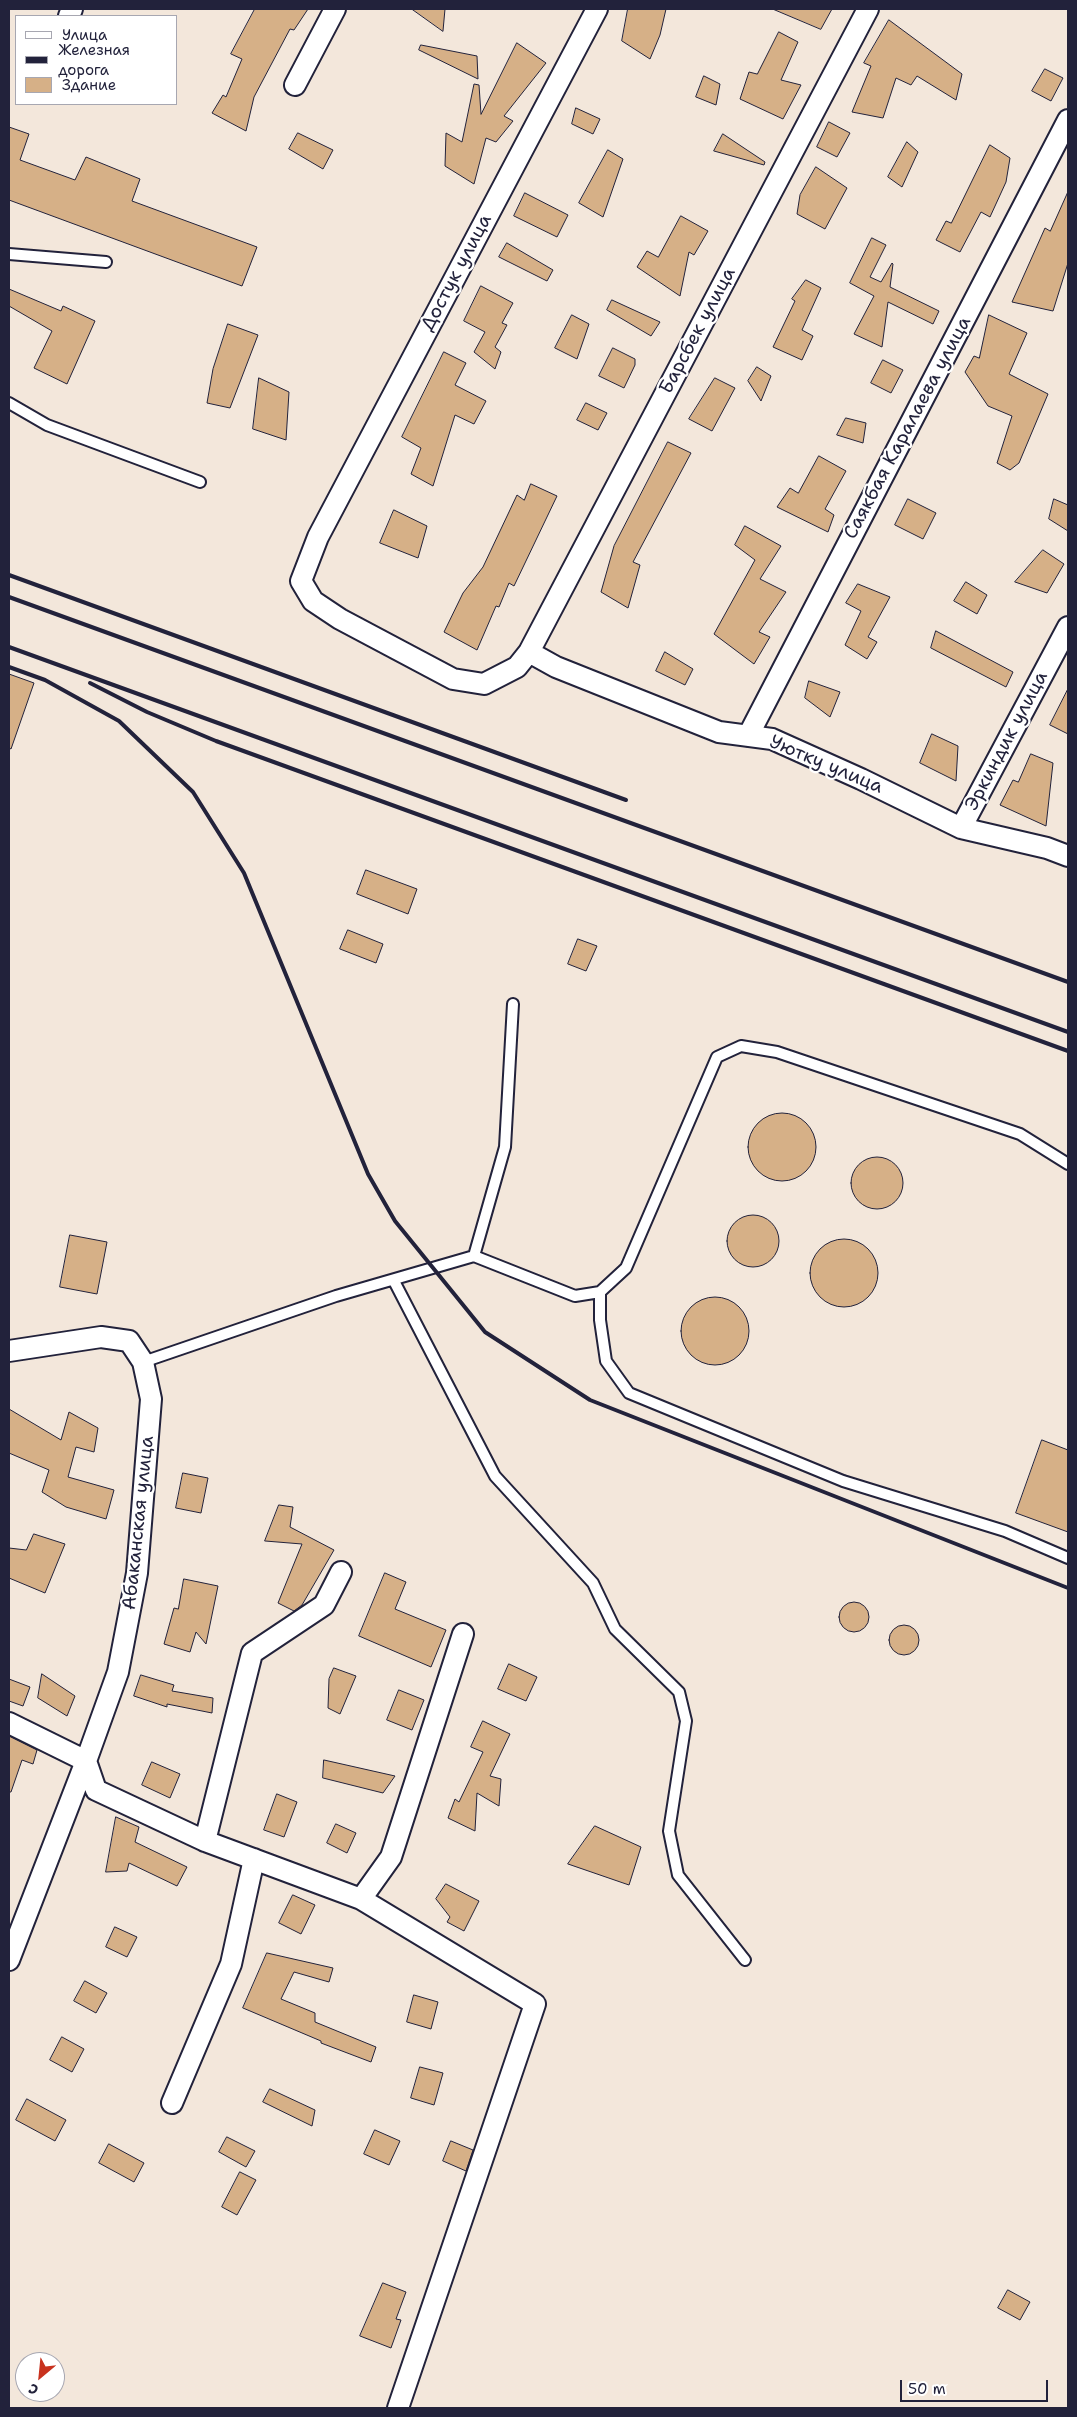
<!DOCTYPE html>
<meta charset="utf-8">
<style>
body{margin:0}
#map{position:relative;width:1077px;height:2417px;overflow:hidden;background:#f3e7db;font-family:"Shantell Sans",sans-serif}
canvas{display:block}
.frame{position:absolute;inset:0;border:10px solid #22223b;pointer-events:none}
.legend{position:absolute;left:15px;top:15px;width:162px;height:90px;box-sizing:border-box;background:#fff;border:1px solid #a7a7b1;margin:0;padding:6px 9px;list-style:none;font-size:15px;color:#22223b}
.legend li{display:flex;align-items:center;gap:10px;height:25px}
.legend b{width:25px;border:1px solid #a7a7b1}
.north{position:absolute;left:15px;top:2352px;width:50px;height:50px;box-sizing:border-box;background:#fff;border:1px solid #a7a7b1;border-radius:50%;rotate:208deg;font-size:14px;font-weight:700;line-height:20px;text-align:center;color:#22223b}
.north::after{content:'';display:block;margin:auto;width:18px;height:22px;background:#c8321e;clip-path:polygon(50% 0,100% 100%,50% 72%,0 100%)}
.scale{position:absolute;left:900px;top:2380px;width:148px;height:22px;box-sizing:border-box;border:2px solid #22223b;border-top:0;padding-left:6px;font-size:15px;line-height:18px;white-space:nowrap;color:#22223b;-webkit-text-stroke:4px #fff;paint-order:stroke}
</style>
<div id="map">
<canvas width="1077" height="2417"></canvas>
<div class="frame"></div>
<ul class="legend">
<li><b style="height:6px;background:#fff"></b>Улица</li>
<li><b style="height:6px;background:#22223b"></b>Железная дорога</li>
<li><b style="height:14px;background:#d6b087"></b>Здание</li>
</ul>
<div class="north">С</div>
<div class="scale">50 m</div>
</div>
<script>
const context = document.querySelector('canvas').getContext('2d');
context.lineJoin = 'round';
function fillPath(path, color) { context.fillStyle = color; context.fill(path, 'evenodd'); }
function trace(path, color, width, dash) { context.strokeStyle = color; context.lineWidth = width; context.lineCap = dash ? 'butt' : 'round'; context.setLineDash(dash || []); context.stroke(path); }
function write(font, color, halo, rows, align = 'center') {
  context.font = font + ' "Shantell Sans",sans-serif'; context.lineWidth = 4.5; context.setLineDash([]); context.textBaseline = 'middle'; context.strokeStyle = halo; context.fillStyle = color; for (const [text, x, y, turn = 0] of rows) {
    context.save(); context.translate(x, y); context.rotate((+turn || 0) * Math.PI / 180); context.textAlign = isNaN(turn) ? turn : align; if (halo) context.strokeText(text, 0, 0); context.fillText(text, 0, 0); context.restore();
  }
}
const building = new Path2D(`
 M255,9H308L294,30L290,29L254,97L246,131L212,113L223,95L226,97L242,59L231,54Z
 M412,9H445L443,31Z
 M628,9H666L660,35L650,59L622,41Z
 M773,9H832L821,29Z
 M889,20L962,74L956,100L917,76L911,85L896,78L883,118L852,112L871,66L864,63Z
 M779,32L798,42L781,80L801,85L783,119L740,99L749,72L757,74Z
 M517,43L546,63L504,116L513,121L496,142L486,138L474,184L445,166L446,133L462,142L474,84L479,85L481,114Z
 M421,45L477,56L478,79L419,50Z
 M1045,69L1063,78L1051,101L1032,91Z
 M704,76L720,84L716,105L696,97Z
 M576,108L600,119L593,134L572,124Z
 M829,122L850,133L837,157L817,147Z
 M9,127L29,134L20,160L75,180L86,157L140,179L132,201L257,247L242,286L9,200Z
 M298,133L333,150L323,169L289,149Z
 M723,134L765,162L764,165L714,151Z
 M907,142L918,152L902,187L888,177Z
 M990,145L1010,158L1006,182L990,217L981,212L960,252L936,240L946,221L951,223Z
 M608,150L623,159L603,217L579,203Z
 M816,167L847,188L825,229L797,214L800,195Z
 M1068,192V263L1053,311L1012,302L1045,228L1050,231Z
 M525,193L568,215L557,237L514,216Z
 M681,216L708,231L694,255L689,252L680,296L637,267L647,251L658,257Z
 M872,238L886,245L870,277L881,282L892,263L893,264L890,287L939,311L933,324L888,302L882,347L854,334L874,296L850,283Z
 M507,243L553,270L547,281L499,257Z
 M806,280L821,288L802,330L813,336L802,360L773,347L795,301L792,299Z
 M481,286L513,303L502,323L507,325L495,347L501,352L495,369L474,352L485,332L464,321Z
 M9,289L61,311L63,306L95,321L67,384L34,368L52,331L9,306Z
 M612,300L660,322L651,336L607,310Z
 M572,315L589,324L577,359L555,348Z
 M989,315L1027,333L1009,374L1048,394L1019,463L1010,470L997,463L1012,416L988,406L965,372L974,356L979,358Z
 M228,324L258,335L230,408L207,403L213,369Z
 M613,348L635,359V365L624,388L599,376Z
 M444,352L466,363L455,385L486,401L474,424L455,415L433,486L411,474L421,448L402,437Z
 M883,360L903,370L891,393L871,383Z
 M757,367L771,376L761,401L748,381Z
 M259,378L289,392L286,440L253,429Z
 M715,378L735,388L712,431L689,419Z
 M586,403L607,413L598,430L577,420Z
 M846,418L866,423L863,443L837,435Z
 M668,442L691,453L633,562L640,565L628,608L601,592L614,546Z
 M819,456L846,471L825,509L834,515L828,532L777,507L790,488L798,493Z
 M531,484L557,496L514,586L509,583L499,607L496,606L477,650L444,632L463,593L483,567L517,495L524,500Z
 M908,499L936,513L923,539L895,525Z
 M1054,499L1068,505V531L1049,519Z
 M394,510L427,526L418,558L380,543Z
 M745,526L781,546L760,579L786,592L759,632L770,637L754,664L714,634L755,560L735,545Z
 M1043,550L1064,564L1047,593L1015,582Z
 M966,582L987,595L977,614L954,601Z
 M858,584L890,597L868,637L877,642L867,659L845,645L861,611L846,603Z
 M936,631L1013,672L1006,687L931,648Z
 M665,652L693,669L685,685L656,671Z
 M9,674L34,683L11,749L9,748Z
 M809,681L840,692L830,717L805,698Z
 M1068,689V734L1050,725Z
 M932,734L958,746L956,781L920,763Z
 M1031,754L1053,763L1046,826L1000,805L1013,780L1018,782Z
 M366,870L417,889L408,914L357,894Z
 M348,930L383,944L376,963L340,949Z
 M578,939L597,946L586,971L568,964Z
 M748 1147a34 34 0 1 1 68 0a34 34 0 1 1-68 0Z
 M851 1183a26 26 0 1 1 52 0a26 26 0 1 1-52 0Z
 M727 1241a26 26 0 1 1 52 0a26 26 0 1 1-52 0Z
 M70,1235L107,1242L97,1294L60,1287Z
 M810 1273a34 34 0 1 1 68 0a34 34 0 1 1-68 0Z
 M681 1331a34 34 0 1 1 68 0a34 34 0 1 1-68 0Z
 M9,1409L61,1440L69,1412L98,1428L94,1452L76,1447L68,1477L114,1490L106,1519L66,1507L42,1492L49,1470L9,1453Z
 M1042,1440L1068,1450V1532L1016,1513Z
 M183,1473L208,1478L201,1513L176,1508Z
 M279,1505L293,1507L290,1527L334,1550L302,1605L294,1611L278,1603L302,1544L265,1541Z
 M34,1534L65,1544L45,1593L9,1578V1548L26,1550Z
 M385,1573L406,1582L395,1609L446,1630L431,1667L359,1636Z
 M184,1579L218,1586L206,1644L196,1632L190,1652L164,1644L174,1608L178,1609Z
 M839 1617a15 15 0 1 1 30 0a15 15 0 1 1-30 0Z
 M889 1640a15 15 0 1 1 30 0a15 15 0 1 1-30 0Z
 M509,1664L537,1677L526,1701L498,1689Z
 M334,1668L356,1676L340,1714L328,1708L329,1679Z
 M42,1674L75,1696L67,1716L38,1698Z
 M141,1675L174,1685L172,1691L213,1698L212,1713L167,1704V1707L134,1696Z
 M9,1679L30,1687L23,1706L9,1701Z
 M399,1690L424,1700L412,1730L387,1720Z
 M483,1721L510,1734L490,1776L501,1779L499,1806L477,1793L475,1831L448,1818L455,1799L459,1802L483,1752L471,1747Z
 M9,1736L37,1750L33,1764L22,1760L11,1792H9Z
 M324,1760L395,1776L383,1793L323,1778Z
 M152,1762L180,1774L170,1798L142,1785Z
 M277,1794L297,1802L284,1837L264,1830Z
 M116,1817L139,1827L135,1842L187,1867L177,1886L129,1863L127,1871L106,1872Z
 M336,1824L356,1833L347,1853L327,1843Z
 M595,1826L641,1847L629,1885L568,1864Z
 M446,1884L479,1901L464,1931L447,1922L450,1917L436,1899Z
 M293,1895L315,1905L301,1934L279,1923Z
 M115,1927L137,1937L127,1957L106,1947Z
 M267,1953L333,1968L329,1982L294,1972L281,1999L315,2013V2022L376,2047L371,2062L321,2043V2041L243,2008Z
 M85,1981L107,1993L96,2013L74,2001Z
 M414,1995L438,2002L431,2029L407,2022Z
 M62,2037L84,2049L72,2072L50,2060Z
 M420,2067L443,2073L434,2105L411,2098Z
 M270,2089L315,2110L312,2126L263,2102Z
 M27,2099L66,2120L55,2141L16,2120Z
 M375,2130L400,2141L389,2165L364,2154Z
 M227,2137L255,2151L246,2167L219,2152Z
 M451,2141L473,2150L466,2171L443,2161Z
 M109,2144L144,2163L134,2182L99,2163Z
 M240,2172L256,2180L237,2215L222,2207Z
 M383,2283L406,2292L396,2319L401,2320L391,2348L360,2336Z
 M1008,2290L1030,2302L1020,2320L998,2308Z`);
fillPath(building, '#d6b087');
trace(building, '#22223b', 1);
const lane = new Path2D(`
 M9,254L106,262
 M9,403L47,425L200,482
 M474,1256L575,1296L600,1292L626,1268L717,1057L741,1046L777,1052L1020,1134L1068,1164
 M394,1281L495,1476L593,1583L615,1629L679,1692L686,1721L669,1831L678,1875L745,1960
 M600,1292V1320L606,1361L629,1393L843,1481L1005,1531L1068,1558
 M143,1362L336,1296L474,1256L505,1147L513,1004`);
const street = new Path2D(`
 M597,9L318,537L301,581L313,601L340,619L453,679L484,684L517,667L529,652L868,9
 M69,16L72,9
 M295,85L335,9
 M529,652L556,667L719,732L772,739L861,779L961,828L1047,848L1068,856
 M748,736L1068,120
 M961,828L1068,627
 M9,1351L101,1337L129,1341L143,1362L151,1399L137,1573L118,1672L86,1761L9,1960
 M9,1723L86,1761L96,1790L205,1841L361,1899L535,2004L398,2408
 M205,1841L252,1653L324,1605L341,1572
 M361,1899L391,1857L463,1634
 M172,2103L231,1964L254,1859`);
trace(lane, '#22223b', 14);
trace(street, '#22223b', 24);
trace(lane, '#fff', 10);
trace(street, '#fff', 20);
trace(new Path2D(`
 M9,575L626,800
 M9,597L1068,982
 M9,647L1068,1032
 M9,667L45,680L119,721L193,792L244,873L368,1174L395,1221L485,1332L590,1400L1068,1588
 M90,683L147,712L216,741L1068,1051`), '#22223b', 4);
write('19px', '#22223b', '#fff', [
 ["Достук улица",457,273,-62],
 ["Барсбек улица",698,331,-62],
 ["Саякбая Каралаева улица",908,428,-62],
 ["Эркиндик улица",1007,741,-62],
 ["Уютку улица",826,765,23],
 ["Абаканская улица",139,1523,-84]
]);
</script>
